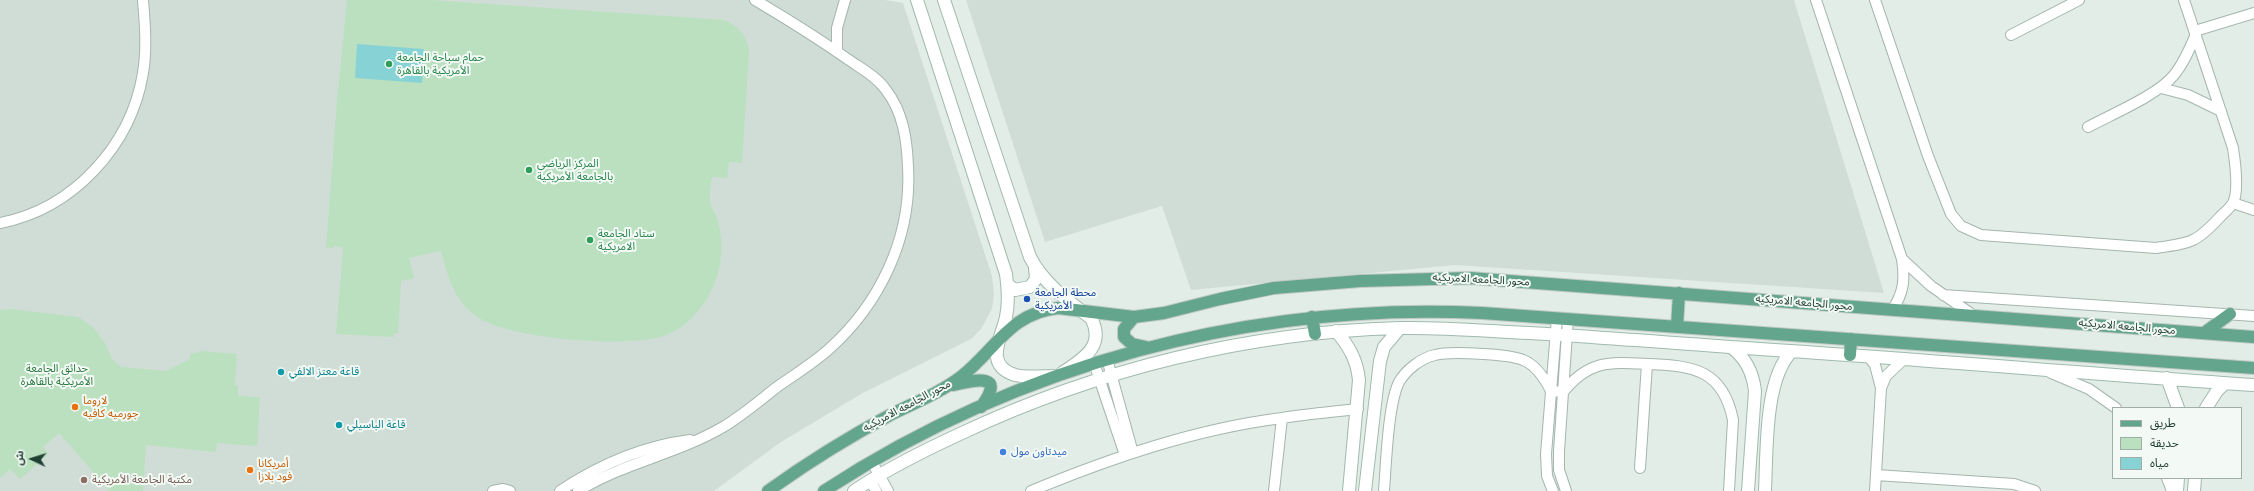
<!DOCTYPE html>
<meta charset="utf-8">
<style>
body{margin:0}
#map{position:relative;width:2254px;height:491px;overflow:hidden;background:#e2ede7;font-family:"Varela Round","Noto Sans Arabic",sans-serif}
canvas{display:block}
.legend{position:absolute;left:2112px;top:407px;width:130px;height:72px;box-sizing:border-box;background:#f3f9f5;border:1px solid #9fafa8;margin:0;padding:5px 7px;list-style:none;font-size:12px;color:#214034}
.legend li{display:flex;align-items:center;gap:8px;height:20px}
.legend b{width:20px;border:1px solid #9fafa8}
.north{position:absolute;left:12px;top:439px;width:40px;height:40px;-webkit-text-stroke:3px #f3f9f5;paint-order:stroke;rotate:274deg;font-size:11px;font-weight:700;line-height:16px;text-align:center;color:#214034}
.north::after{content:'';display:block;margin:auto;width:14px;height:18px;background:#214034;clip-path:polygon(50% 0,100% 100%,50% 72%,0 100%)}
</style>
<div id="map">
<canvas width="2254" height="491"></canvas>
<ul class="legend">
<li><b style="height:5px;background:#64a58d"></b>طريق</li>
<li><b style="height:11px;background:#bae0c0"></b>حديقة</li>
<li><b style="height:11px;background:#87d2d5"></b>مياه</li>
</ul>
<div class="north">ش</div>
</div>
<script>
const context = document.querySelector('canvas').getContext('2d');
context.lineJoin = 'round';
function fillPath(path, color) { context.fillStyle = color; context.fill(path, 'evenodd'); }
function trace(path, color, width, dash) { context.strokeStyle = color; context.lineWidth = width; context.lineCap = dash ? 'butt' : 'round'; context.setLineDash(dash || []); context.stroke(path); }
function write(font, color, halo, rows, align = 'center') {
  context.font = font + ' "Varela Round","Noto Sans Arabic",sans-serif'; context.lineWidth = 4; context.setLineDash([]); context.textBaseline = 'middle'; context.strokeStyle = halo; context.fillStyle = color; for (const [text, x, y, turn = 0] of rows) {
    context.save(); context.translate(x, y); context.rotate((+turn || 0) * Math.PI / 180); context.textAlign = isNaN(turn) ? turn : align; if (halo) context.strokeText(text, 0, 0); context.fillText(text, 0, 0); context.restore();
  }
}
fillPath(new Path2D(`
 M0,0H885L903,3L992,276L994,294L992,309L981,329L971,339L861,394L781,442L714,491H0Z
 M966,0H1794L1884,293L1455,265L1191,290L1162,206L1045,242Z`), '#d0ddd6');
fillPath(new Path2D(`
 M347,0H431L724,20C739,26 748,37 749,53L742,163L729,162L727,178L712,177C711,185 709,194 710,202C711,207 715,213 717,218C724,241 723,267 712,289C703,308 686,328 666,335C629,349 511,339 479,318C454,302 448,277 441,251L409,258L414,278L401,281L398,333H394V337L336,334L343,249L342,247L334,246L333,248H326L337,101Z
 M10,309L78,317L94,328L105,343L112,359L121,367L166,371L190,359V354L201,351L237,354L235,385H238V396L260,397L257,446L217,443L216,452L146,445L143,491H110L59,433L43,447L48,454L20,479L10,469L0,478V310Z`), '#bae0c0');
fillPath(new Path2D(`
 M357,44L424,49L422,83L355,78Z`), '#87d2d5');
const street = new Path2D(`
 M1816,0L1902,259C1905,279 1904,293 1892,310
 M1875,0L1928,156L1951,214L1961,226L1981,235L2156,248C2191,243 2196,243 2220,217C2224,213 2230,208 2233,203C2239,191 2235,161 2233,148L2184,0
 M2195,31L2254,13
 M2011,35L2079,0
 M837,52V28L845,0
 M2161,88L2188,95L2221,111
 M2088,127C2112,114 2158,95 2174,75C2184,63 2190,48 2196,34
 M2233,203L2254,210
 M0,223C73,209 131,146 143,73C147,49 145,24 143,0
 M1902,259L1931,286L1973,315
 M1943,295L2254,316
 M1868,356L1875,365L1881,388L1875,491
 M1107,359L1133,453
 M1094,363L1125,455
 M2051,373L2089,389L2116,408
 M1881,388L1886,376L1904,359
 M872,462L888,491
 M1640,468L1647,364
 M1876,475L2014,484L2035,491
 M2167,478L2172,491
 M870,480L876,491
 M493,491L503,489L510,491
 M560,491C599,465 643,446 690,440
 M578,491C623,463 677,454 723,427C743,415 759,401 777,387C794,375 812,364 828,350C880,304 912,237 908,167C907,139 903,112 886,90C877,77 862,69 849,60C819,39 787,19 755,0
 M1031,491C1111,458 1195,429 1282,418C1307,414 1332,412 1358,409
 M1274,491L1282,418
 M1384,491C1386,465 1388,404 1399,382C1406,370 1421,358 1435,355C1450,351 1509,354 1523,360C1536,365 1545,379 1551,391L1563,392C1590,359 1611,362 1650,364C1694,366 1723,370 1733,420L1729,491
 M1553,491L1547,476L1546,454L1557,318
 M1566,491L1559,470V451L1568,319`);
const secondary = new Path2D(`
 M917,0L1006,274C1008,288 1009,303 1006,317C1002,337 983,365 1015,375C1027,378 1043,376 1055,376
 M944,0L1030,257C1043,283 1068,301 1091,318C1106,346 1083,359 1062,373
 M1007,284L1015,290L1030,287L1036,279L1035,268
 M1336,331C1349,346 1357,360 1359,380L1349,491
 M1731,347C1746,358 1753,373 1755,391L1748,491
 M2167,378L2178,408
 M2206,408L2217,391L2225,383
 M854,491C888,468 925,450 962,433C1098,369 1249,332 1399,328C1443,327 1486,331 1529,333C1596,337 1663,342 1730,347C1905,358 2079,373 2254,385
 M1365,491L1380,361L1384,347L1400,328
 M1765,491C1767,452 1764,379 1792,351
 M2177,491L2178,478
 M2194,491L2195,478`);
const primary = new Path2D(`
 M1134,317L1124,329V337L1132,344L1146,347
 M1312,317L1315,334
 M1677,327L1679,293
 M2204,333L2230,314
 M1850,355L1851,339
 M953,385C975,380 1007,372 981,407
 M768,491C807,463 847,438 890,415C914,403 940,393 962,376C996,349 1010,313 1058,308L1134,317L1164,313L1220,299L1274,288L1360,281L1470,278L2254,337
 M824,491C1018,364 1251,302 1482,313L2254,368`);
trace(street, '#a4b6ae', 12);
trace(secondary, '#a0baae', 14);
trace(primary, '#c1cac6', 14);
trace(street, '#fff', 10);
trace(secondary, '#fff', 12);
trace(primary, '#64a58d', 12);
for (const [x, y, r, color] of [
 [389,64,4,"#2e9e5b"],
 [529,170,4,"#2e9e5b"],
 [590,240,4,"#2e9e5b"],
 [1027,299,4,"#1a4fb4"],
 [281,372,4,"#0f9aa8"],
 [75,407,4,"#e8710a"],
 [339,425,4,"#0f9aa8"],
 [1003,452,4,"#3f7fe0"],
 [250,470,4,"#e8710a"],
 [84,480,4,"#8d6e63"]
]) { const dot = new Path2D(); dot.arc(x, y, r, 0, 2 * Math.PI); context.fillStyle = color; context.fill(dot); trace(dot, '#f3f9f5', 1.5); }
write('11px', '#27864d', '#f3f9f5', [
 ["حمام سباحة الجامعة",397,58],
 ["الأمريكية بالقاهرة",397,71],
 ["المركز الرياضي",537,164],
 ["بالجامعة الأمريكية",537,177],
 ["ستاد الجامعة",598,234],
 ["الامريكية",598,247]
], 'left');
write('11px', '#214034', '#f3f9f5', [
 ["محور الجامعه الامريكيه",1481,280,3],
 ["محور الجامعه الامريكيه",1804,303,5],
 ["محور الجامعه الامريكيه",2127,327,5],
 ["محور الجامعه الامريكيه",907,406,-28]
]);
write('11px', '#164399', '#f3f9f5', [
 ["محطة الجامعة",1035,293],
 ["الأمريكية",1035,306]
], 'left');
write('11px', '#29793e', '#f3f9f5', [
 ["حدائق الجامعة",57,369],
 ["الأمريكية بالقاهرة",57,382]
]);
write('11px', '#0d838f', '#f3f9f5', [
 ["قاعة معتز الالفي",289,372],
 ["قاعة الباسيلي",347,425]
], 'left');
write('11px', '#c56008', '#f3f9f5', [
 ["لاروما",83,401],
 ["جورميه كافيه",83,414],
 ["أمريكانا",258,464],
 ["فود بلازا",258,477]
], 'left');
write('11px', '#366cbe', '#f3f9f5', [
 ["ميدتاون مول",1011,452]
], 'left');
write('11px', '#785e54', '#f3f9f5', [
 ["مكتبة الجامعة الأمريكية",92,480]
], 'left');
</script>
